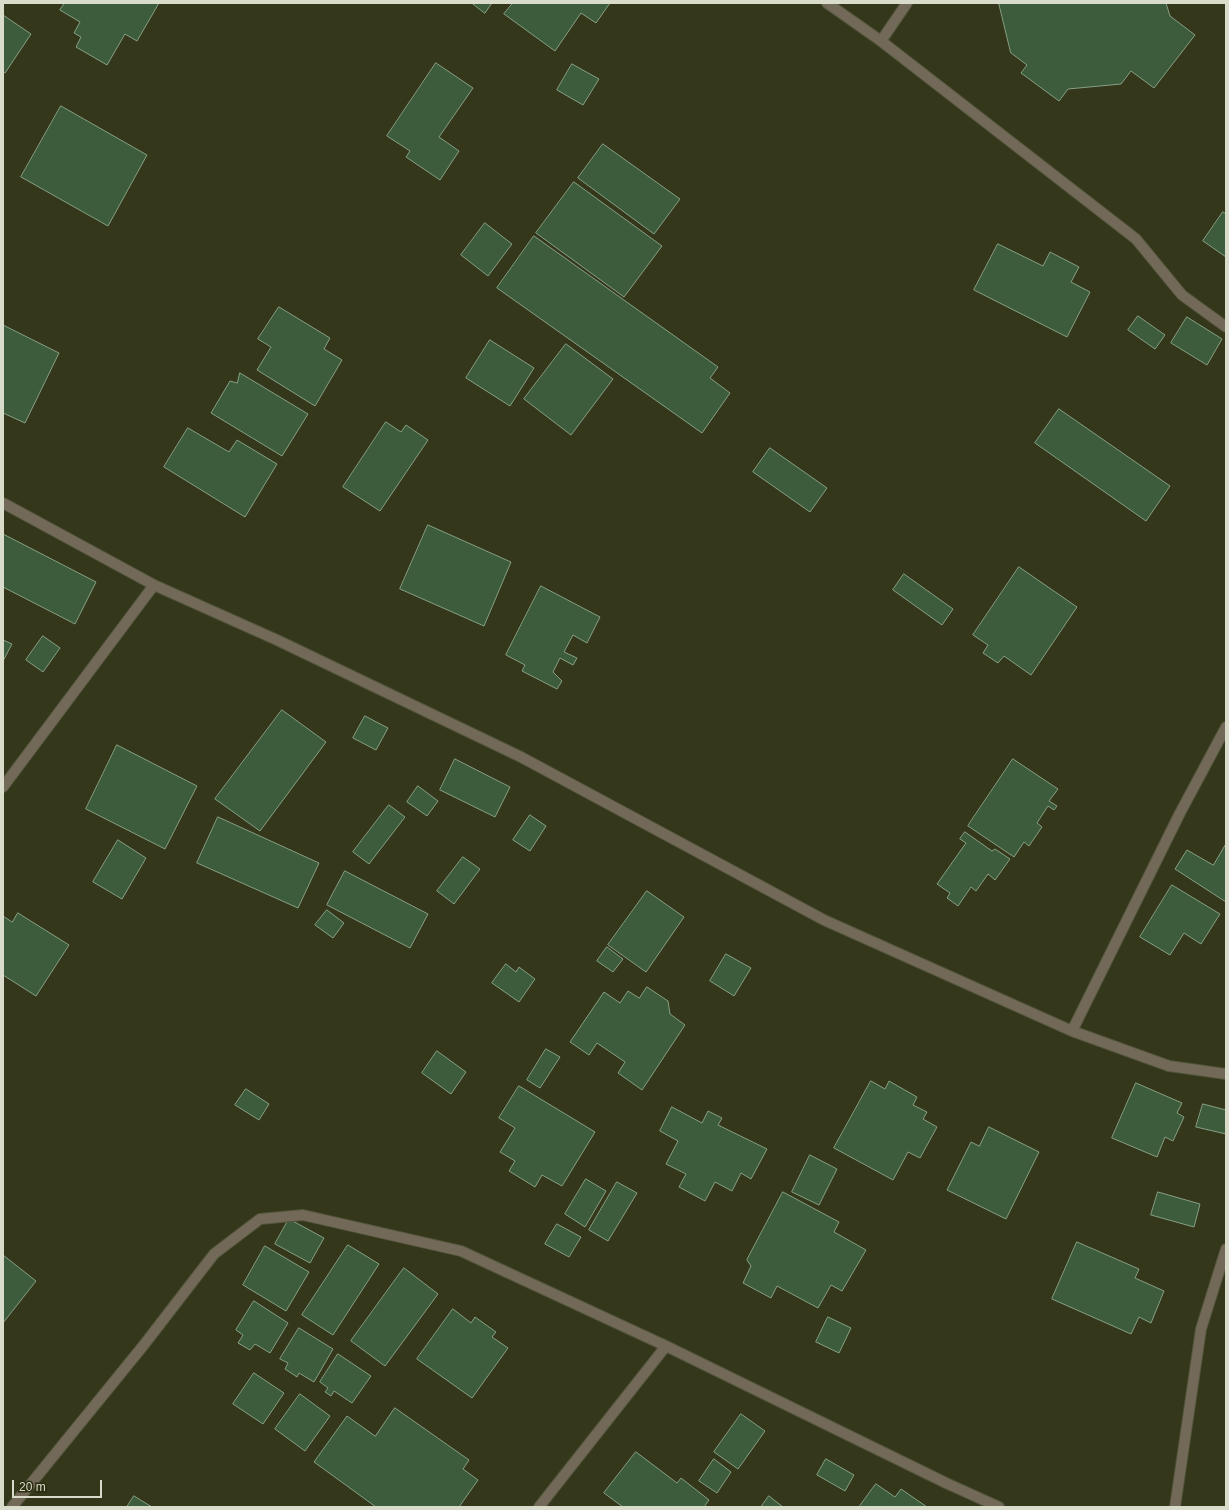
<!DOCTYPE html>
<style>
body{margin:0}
#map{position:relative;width:1229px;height:1510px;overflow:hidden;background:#34371a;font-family:Helvetica,sans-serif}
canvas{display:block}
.frame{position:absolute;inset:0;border:4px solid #dadccb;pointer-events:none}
.scale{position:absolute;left:12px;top:1480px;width:90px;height:18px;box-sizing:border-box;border:2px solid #dadccb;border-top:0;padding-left:5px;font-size:12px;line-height:14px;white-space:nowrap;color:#dadccb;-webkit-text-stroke:3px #2a2d10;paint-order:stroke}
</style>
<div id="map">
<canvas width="1229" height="1510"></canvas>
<div class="frame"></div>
<div class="scale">20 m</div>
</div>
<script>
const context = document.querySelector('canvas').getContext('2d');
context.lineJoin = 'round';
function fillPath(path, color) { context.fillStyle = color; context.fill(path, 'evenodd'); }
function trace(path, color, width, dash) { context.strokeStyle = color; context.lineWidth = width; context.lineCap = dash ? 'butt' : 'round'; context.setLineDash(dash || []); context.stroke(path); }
const building = new Path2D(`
 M65,3H159L137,41L125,34L107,65L76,47L81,37L74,33L80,22L60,10Z
 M472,3H492L485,13Z
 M513,3H610L596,23L581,13L555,51L504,14Z
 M999,3H1166L1170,16L1195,35L1154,88L1131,71L1121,84L1068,89L1059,101L1021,73L1027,65L1011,53Z
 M3,15L31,34L5,73L3,72Z
 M436,63L473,88L439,137L459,151L440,180L406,157L410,151L387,136Z
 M572,64L599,79L583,105L557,90Z
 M61,106L147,155L108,226L21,177Z
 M603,144L680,199L654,234L578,178Z
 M574,182L662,246L624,297L536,233Z
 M1223,212L1226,214V257L1203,241Z
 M485,223L512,244L488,276L461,255Z
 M534,236L718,367L710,378L730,393L702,433L497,288Z
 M998,244L1043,266L1050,252L1079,267L1071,282L1090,292L1067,337L974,290Z
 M279,307L330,338L324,349L342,360L315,406L257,370L271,347L258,339Z
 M1138,316L1165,335L1155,349L1128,330Z
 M1187,317L1222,339L1207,365L1171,343Z
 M3,325L59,353L25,423L3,413Z
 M490,340L534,368L510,406L466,378Z
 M566,344L613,379L571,435L524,399Z
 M240,373L308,414L282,456L211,413L230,381L237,383Z
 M1059,409L1170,486L1146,521L1035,443Z
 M386,422L401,432L406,425L428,440L380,511L343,487Z
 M188,428L229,452L237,440L277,464L245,517L164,467Z
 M770,448L827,488L810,512L753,472Z
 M428,525L511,562L484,626L400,589Z
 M3,534L96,582L75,624L3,587Z
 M1019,567L1077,607L1031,675L1004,656L998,663L983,653L988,645L973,635Z
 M904,574L953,609L942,625L893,590Z
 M541,586L600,617L587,643L573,635L564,652L577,658L573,665L560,658L553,672L562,681L557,689L522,671L525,665L506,655Z
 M43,636L60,648L43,672L26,660Z
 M3,640L12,644L3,661Z
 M282,710L326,742L260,831L215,799Z
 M365,716L388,728L376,750L353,738Z
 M117,745L197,786L165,849L86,809Z
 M455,759L510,787L495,817L440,790Z
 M1013,759L1058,789L1049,801L1057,806L1054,810L1048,806L1037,823L1042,827L1029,846L1024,842L1014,857L968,826Z
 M418,786L438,801L427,816L407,802Z
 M389,805L405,817L369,864L353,852Z
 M530,815L546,826L530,851L513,840Z
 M218,817L319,863L298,908L197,863Z
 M965,832L992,851L995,849L1010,859L995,880L988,874L976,891L971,887L958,906L947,898L950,893L937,884L966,843L960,839Z
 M118,840L146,858L122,899L93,882Z
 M1226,844V902L1175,869L1187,850L1213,865Z
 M463,857L480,869L454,904L437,891Z
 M345,871L428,914L410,948L327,905Z
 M1172,885L1220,914L1201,944L1184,933L1170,955L1140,937Z
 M647,891L684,917L646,972L608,945Z
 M327,910L344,923L333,938L315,925Z
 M18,913L69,945L36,996L3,975V916L12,922Z
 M607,947L623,959L613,972L597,961Z
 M726,954L751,968L734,996L710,981Z
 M506,964L516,972L519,967L535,979L519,1002L492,983Z
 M647,987L668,1001L670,1014L685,1025L642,1090L618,1073L625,1062L597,1043L589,1055L570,1042L604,992L620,1003L628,991L639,998Z
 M546,1049L560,1057L540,1088L527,1080Z
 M437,1051L466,1072L451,1094L422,1073Z
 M871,1081L885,1089L889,1081L917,1097L913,1105L927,1112L923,1119L937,1127L920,1158L908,1152L893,1180L834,1148Z
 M1136,1083L1182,1103L1177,1113L1184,1117L1173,1141L1165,1137L1157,1157L1112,1138Z
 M519,1086L595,1132L562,1186L542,1175L535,1187L509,1171L515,1161L500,1152L515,1128L499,1118Z
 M246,1089L269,1104L259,1120L235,1105Z
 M1203,1104L1226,1110V1134L1196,1127Z
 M672,1107L702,1123L708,1111L722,1118L718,1125L767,1149L751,1179L741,1173L732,1191L715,1182L705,1201L679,1187L686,1174L666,1164L678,1141L660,1131Z
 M989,1127L1039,1152L1006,1219L947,1190L971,1142L979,1146Z
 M810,1155L837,1169L819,1205L792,1192Z
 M586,1179L606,1191L585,1227L565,1214Z
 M617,1182L637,1193L608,1241L589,1230Z
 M783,1192L839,1222L834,1232L866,1250L842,1291L831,1285L818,1308L777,1286L771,1298L743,1283L751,1266L747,1260Z
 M1158,1192L1200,1204L1194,1227L1151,1215Z
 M289,1219L324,1238L310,1263L275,1244Z
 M557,1224L581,1237L569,1257L545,1244Z
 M1077,1242L1139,1269L1135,1278L1164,1291L1151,1323L1139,1317L1131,1334L1052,1299Z
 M348,1245L379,1264L333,1335L302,1315Z
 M265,1246L309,1272L286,1311L243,1285Z
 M3,1255L36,1281L3,1323Z
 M404,1268L438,1294L385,1366L351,1341Z
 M254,1301L288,1323L270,1353L255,1344L250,1350L238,1343L243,1335L236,1330Z
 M453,1309L471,1323L475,1317L496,1332L492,1337L508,1348L472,1398L417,1359Z
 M828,1317L851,1328L839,1353L816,1342Z
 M299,1328L333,1349L314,1382L299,1373L297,1377L285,1369L288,1363L280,1359Z
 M338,1354L371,1376L352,1403L334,1391L331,1396L325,1392L328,1388L320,1382Z
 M254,1373L284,1393L263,1424L233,1404Z
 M300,1394L330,1416L305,1451L275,1429Z
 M395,1408L469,1460L463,1469L478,1480L459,1507H376L314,1462L347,1416L375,1436Z
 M741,1414L765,1431L738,1469L714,1452Z
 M636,1452L677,1483L681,1478L709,1500L704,1507H623L604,1493Z
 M714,1459L731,1472L717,1493L699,1481Z
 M826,1459L854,1475L845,1491L817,1475Z
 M876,1484L895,1497L901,1489L927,1507H861L860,1506Z
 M134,1496L152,1507H127Z
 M769,1496L783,1507H761Z`);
fillPath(building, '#3d5c3c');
trace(building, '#879f85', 1);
const lane = new Path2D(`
 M881,41L907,3`);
const street = new Path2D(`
 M827,3L881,41L1136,239L1182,295L1226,327
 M3,503L154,585L277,640L521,757L824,920L1072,1031L1169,1066L1226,1074
 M3,787L154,585
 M1072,1031L1180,813L1226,727
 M12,1507L143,1346L214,1254L260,1219L303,1215L461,1251L666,1346L946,1483L999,1507
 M539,1507L666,1346
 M1175,1507L1201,1329L1226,1249`);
trace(lane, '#52553a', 12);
trace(street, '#52553a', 12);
trace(lane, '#736959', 10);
trace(street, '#736959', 10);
</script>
